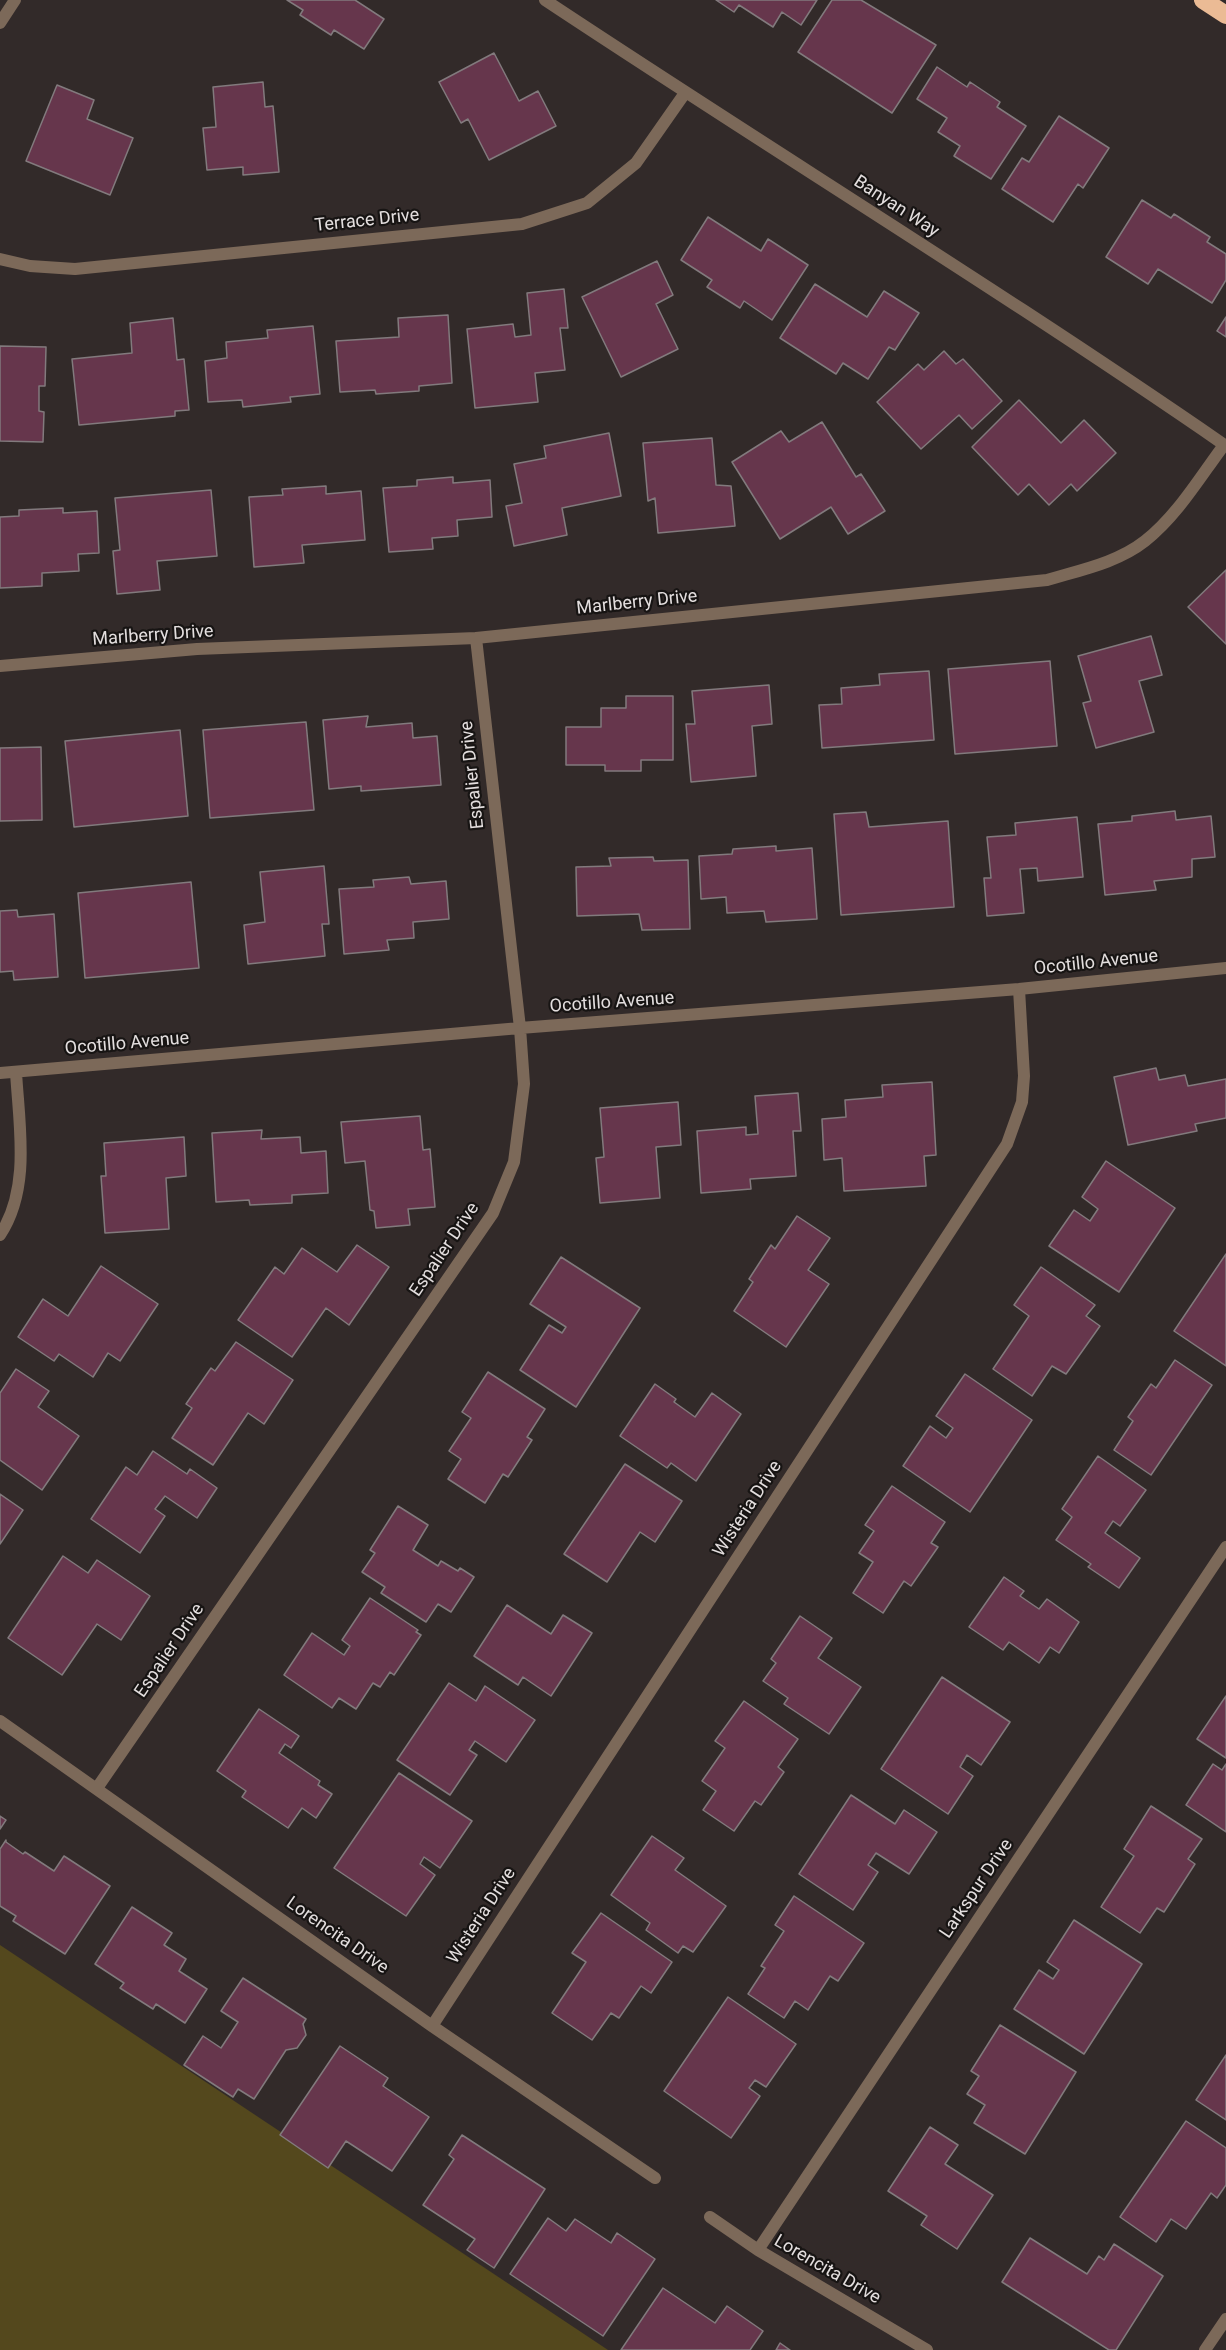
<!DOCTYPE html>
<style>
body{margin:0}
canvas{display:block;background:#322a29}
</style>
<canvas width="1226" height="2350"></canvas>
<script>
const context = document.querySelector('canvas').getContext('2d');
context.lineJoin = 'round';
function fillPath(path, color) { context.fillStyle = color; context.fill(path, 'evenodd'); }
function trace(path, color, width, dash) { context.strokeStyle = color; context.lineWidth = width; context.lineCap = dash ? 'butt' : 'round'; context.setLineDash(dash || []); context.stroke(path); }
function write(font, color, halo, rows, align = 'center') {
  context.font = font + ' Roboto,sans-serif'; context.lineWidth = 4.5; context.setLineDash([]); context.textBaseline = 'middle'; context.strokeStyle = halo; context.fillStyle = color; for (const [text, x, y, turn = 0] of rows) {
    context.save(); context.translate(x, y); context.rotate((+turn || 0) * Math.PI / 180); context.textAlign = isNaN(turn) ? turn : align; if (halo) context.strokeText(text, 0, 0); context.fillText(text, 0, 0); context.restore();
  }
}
fillPath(new Path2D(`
 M0,1945L608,2350H0Z`), '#54481d');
const building = new Path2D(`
 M287,0H355L384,19L364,49L334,30L331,35L300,15L303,10Z
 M716,0H817L801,25L782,12L773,27L739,5L734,12Z
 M832,0H861L936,45L892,113L798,52Z
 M494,53L519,101L538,91L556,126L489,160L468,119L461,123L439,82Z
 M937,67L967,87L970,82L1000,102L997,107L1026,126L991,179L954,156L960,146L938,132L947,118L917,99Z
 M263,82L265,107L273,106L279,172L243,175V167L207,170L203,128L216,127L213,87Z
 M57,85L94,100L87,119L133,138L110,195L26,161Z
 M1059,116L1109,148L1083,188L1078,184L1053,222L1002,189L1022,158L1029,162Z
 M1142,200L1171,218L1174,214L1210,237L1207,242L1226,254V280L1212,303L1158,269L1148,284L1106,257Z
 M708,217L761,251L768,239L808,265L772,320L744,301L740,308L707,287L712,280L681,260Z
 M657,261L673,295L656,304L678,349L621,377L582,297Z
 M815,284L867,317L884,291L919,313L895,350L889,347L868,379L843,363L836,374L780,338Z
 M564,289L568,328H560L565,370L535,373L538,402L475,408L467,329L513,324L515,337L531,335L527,293Z
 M448,315L452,383L419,386V391L376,394L375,390L340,392L336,341L399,337L398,318Z
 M1226,317V337L1217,331Z
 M173,318L177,360L184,359L189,410L175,411V416L79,425L72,359L132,353L130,323Z
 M313,326L320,394L290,397L291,402L243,407L242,400L208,402L205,361L227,358L226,342L268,338L267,330Z
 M0,346L46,347L45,386H39V411L44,412L43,442L0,441Z
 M944,351L956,364L963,359L1002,401L972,429L959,415L921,449L877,402L918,364L924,370Z
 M1019,400L1061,443L1084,420L1116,453L1077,491L1071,484L1049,505L1029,484L1018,495L972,447Z
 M822,422L856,477L861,474L885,511L848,534L831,507L780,539L732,462L781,431L789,442Z
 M609,433L621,496L562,508L567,535L514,546L506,506L522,503L514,464L546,458L544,446Z
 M712,438L716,485L731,486L735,526L658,533L655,498L648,501L643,443Z
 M453,477V483L490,480L492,517L457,520L458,536L432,538L433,549L389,552L383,488L417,486V480Z
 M326,486V494L361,491L365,540L302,545L304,563L254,567L249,497L283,495L282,489Z
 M211,490L217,556L157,561L160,590L117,594L113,551L120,550L115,498Z
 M63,508V513L97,511L99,553L78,554L79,571L42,573V586L0,588V517L19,516V510Z
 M1226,570V644L1188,607Z
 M1151,636L1162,675L1139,681L1154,732L1096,748L1083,703L1091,701L1078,656Z
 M1050,661L1057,746L955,754L948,669Z
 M929,671L934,740L822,748L819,705L842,704L841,688L880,685L879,674Z
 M769,685L772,724L752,726L756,776L691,782L686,724H695L692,691Z
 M626,696H673V760H641V771H605V765H566V727H601V708H626Z
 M368,716L366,727L412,723L413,738L437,736L441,785L361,791V786L329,789L323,720Z
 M306,722L314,810L210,818L203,730Z
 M180,730L188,816L74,827L65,741Z
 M41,747L42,820L0,821V748Z
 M1175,811L1176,820L1211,816L1215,857L1192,859V877L1154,881L1156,890L1105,895L1098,824L1132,821V816Z
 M866,812L869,827L948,821L954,907L841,915L834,814Z
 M1077,817L1083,877L1038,881L1037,868L1020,869L1024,913L987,916L984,878H991L987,837L1016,835L1015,823Z
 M776,846V851L812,848L817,919L766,922L764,911L727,913L726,897L701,899L699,856L732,854L733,849Z
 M653,857L654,861L688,860L690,929L642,930L639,914L577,916L576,867L611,866L609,858Z
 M324,866L329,924H322L325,956L248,964L244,925L265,922L260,872Z
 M409,877L411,884L446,881L449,919L413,922L414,938L387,940L389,950L344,954L339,889L374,887L373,880Z
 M191,882L199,968L85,978L78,893Z
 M17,910L18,917L54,914L58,977L14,980L13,971L0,972V911Z
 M1156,1068L1159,1080L1185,1075L1188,1086L1226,1079V1118L1195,1124L1197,1131L1128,1145L1114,1077Z
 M932,1082L936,1155L924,1156L926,1186L844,1191L842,1158L824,1160L822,1119L846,1117L845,1100L883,1097L882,1085Z
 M798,1093L801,1131H793L796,1176L750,1179L751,1189L701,1193L697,1131L746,1127V1135L758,1134L755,1096Z
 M678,1102L681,1145L656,1147L660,1198L600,1203L596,1158L604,1157L600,1108Z
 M420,1116L423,1150L430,1149L435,1207L408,1209L410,1225L376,1228L374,1211L370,1210L365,1161L345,1163L341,1122Z
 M262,1130L261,1139L300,1137L301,1153L326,1151L328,1193L292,1195V1203L250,1205L249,1200L216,1202L212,1133Z
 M184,1137L186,1176L166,1178L169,1229L105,1233L101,1176H106L104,1143Z
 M1106,1161L1175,1208L1119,1292L1049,1246L1074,1210L1090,1221L1098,1209L1082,1197Z
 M797,1216L830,1238L808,1270L829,1284L786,1347L734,1311L753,1282L749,1279L771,1245L775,1249Z
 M357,1245L389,1267L349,1325L326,1308L292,1357L238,1320L275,1267L284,1274L302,1248L337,1272Z
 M1226,1254V1366L1174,1331Z
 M561,1257L640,1308L576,1407L520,1370L549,1325L562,1333L566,1327L530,1304Z
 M101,1266L158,1304L120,1361L108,1353L93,1377L59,1354L54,1361L18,1337L43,1299L68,1316Z
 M1041,1267L1095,1305L1086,1316L1100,1326L1066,1374L1052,1366L1032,1396L993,1369L1029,1316L1014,1305Z
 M236,1342L293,1380L264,1424L248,1413L213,1465L172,1438L192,1408L186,1404L211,1368L215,1371Z
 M1175,1360L1212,1385L1151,1475L1114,1450L1133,1421L1128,1417L1151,1384L1156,1388Z
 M16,1369L49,1391L38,1407L79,1436L42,1490L0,1460V1393Z
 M488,1372L545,1409L527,1437L532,1440L508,1477L503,1474L485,1503L448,1479L461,1459L449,1451L471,1418L462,1412Z
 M965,1374L1032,1420L970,1512L903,1466L930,1426L946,1438L953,1428L936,1416Z
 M655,1384L676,1399L674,1402L695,1417L712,1393L741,1414L696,1481L671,1463L667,1468L620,1436Z
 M153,1451L187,1474L190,1469L217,1488L197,1518L165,1496L155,1509L165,1516L140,1553L91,1519L126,1467L137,1475Z
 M1098,1456L1146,1490L1120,1526L1113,1521L1105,1533L1140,1558L1119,1588L1088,1567L1091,1564L1056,1540L1072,1517L1062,1509Z
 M625,1464L682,1501L655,1542L640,1532L607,1582L564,1554Z
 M892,1486L945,1522L931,1543L938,1547L911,1586L904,1581L883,1613L853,1593L873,1562L859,1553L874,1531L865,1525Z
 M0,1494L23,1510L0,1544Z
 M398,1506L428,1525L413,1550L438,1566L441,1561L458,1571L460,1568L474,1577L451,1612L438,1604L426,1622L381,1593L385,1587L362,1572L375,1553L370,1550Z
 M63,1556L88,1573L97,1560L150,1596L121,1640L97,1624L62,1675L8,1638Z
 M1004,1577L1024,1591L1020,1596L1039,1609L1047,1599L1079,1622L1059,1653L1050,1647L1039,1663L1009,1642L1003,1650L969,1627Z
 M370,1598L418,1630L416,1632L421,1635L394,1675L390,1672L380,1687L373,1683L356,1709L339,1698L332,1708L284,1675L312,1633L344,1655L350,1646L342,1640Z
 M507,1605L551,1634L563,1615L592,1633L551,1696L523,1677L518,1685L474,1656Z
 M800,1616L832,1638L818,1658L861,1687L829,1734L784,1704L788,1698L763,1681L776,1663L771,1659Z
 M942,1677L1010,1722L981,1765L967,1755L960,1767L973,1776L948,1814L881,1769Z
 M449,1683L476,1701L485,1686L535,1720L506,1762L475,1741L469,1750L477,1755L450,1795L397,1760Z
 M1226,1696V1758L1197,1739Z
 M744,1701L798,1739L778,1767L784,1772L761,1805L755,1801L734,1831L703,1810L716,1791L702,1781L725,1748L715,1741Z
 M259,1709L299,1736L291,1748L285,1744L279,1753L320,1781L318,1785L332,1794L316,1818L302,1808L288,1828L242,1797L246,1791L217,1771Z
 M1213,1764L1222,1770L1226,1764V1832L1186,1805Z
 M399,1773L472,1821L440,1868L424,1857L420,1864L435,1875L406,1916L334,1868Z
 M851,1795L895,1824L904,1810L937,1832L909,1874L876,1853L868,1865L878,1872L853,1910L799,1874Z
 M1151,1806L1202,1839L1188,1859L1195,1864L1164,1912L1157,1908L1140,1933L1101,1907L1134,1856L1124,1849Z
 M0,1816L6,1820L0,1829Z
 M652,1836L684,1858L675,1870L726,1906L693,1952L683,1946L678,1953L646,1930L650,1923L611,1895Z
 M6,1840V1842L23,1854L25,1852L54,1871L64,1856L110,1886L65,1954L13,1921L16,1916L0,1906V1849Z
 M794,1896L864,1943L838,1981L830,1976L808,2010L795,2001L784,2018L748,1994L765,1968L761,1966L784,1931L775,1925Z
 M132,1907L172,1933L164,1945L186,1959L179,1971L207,1989L185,2023L156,2004L153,2009L120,1988L124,1983L95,1964Z
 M601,1913L672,1962L651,1993L641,1986L619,2018L611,2013L592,2040L552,2013L586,1962L572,1953Z
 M1074,1920L1142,1964L1084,2054L1014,2009L1039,1970L1053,1979L1059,1970L1047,1962Z
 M243,1978L306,2019L303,2024L306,2035L297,2048L286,2050L254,2099L238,2089L233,2097L184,2065L203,2036L221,2048L238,2022L221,2011Z
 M728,1997L796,2044L766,2087L755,2080L749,2088L760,2096L731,2138L664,2091Z
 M1000,2025L1076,2072L1025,2154L974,2123L985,2105L967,2094L979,2076L971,2071Z
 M340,2046L388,2078L383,2086L429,2117L392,2171L346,2141L328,2168L280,2135Z
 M1226,2055V2120L1196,2100Z
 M1186,2121L1226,2148V2185L1217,2198L1211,2193L1186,2229L1171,2219L1156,2242L1120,2217Z
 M930,2127L958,2145L945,2164L993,2195L957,2249L921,2225L927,2216L888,2191Z
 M462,2135L545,2189L494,2268L467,2250L475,2239L423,2205L454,2159L449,2155Z
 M548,2218L566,2231L575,2219L611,2243L617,2233L655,2259L603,2336L510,2274Z
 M1030,2238L1087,2274L1099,2256L1104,2260L1114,2244L1163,2276L1116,2350H1109L1002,2282Z
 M663,2288L715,2323L727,2306L763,2331L750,2350H621Z
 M780,2343L790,2350H776Z`);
fillPath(building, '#66364c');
trace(building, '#827a7d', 1.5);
trace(new Path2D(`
 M545,0C771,150 1003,292 1226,446
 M0,23L15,0
 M0,259L30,266L75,269L522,224L587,203L636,163L685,93
 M0,666L197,649L476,638L1047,580C1080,570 1117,563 1145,541C1177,516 1200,477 1224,445
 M0,1073L520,1028L1019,989L1226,968
 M0,1235C31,1188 19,1125 16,1072
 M0,1721L432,2026L655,2178
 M97,1788L493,1213L514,1162L524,1084L520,1028L476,638
 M432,2026L1007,1144L1022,1102L1024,1076L1019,989
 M710,2217L758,2250L927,2350
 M758,2250L1226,1547
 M1205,2350L1226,2319`), '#7c6959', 12);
trace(new Path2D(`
 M1203,0L1226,15`), '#ebbb95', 18);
write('18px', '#e3dede', '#171413', [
 ["Banyan Way",896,207,33],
 ["Terrace Drive",367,221,-6],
 ["Marlberry Drive",637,603,-6],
 ["Marlberry Drive",153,636,-4],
 ["Espalier Drive",473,775,-96],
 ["Ocotillo Avenue",1096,963,-6],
 ["Ocotillo Avenue",612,1003,-4],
 ["Ocotillo Avenue",127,1044,-5],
 ["Espalier Drive",445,1250,-56],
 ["Wisteria Drive",748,1509,-57],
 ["Espalier Drive",170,1651,-56],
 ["Larkspur Drive",977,1889,-56],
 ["Wisteria Drive",482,1916,-57],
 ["Lorencita Drive",337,1936,35],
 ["Lorencita Drive",827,2270,30]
]);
</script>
